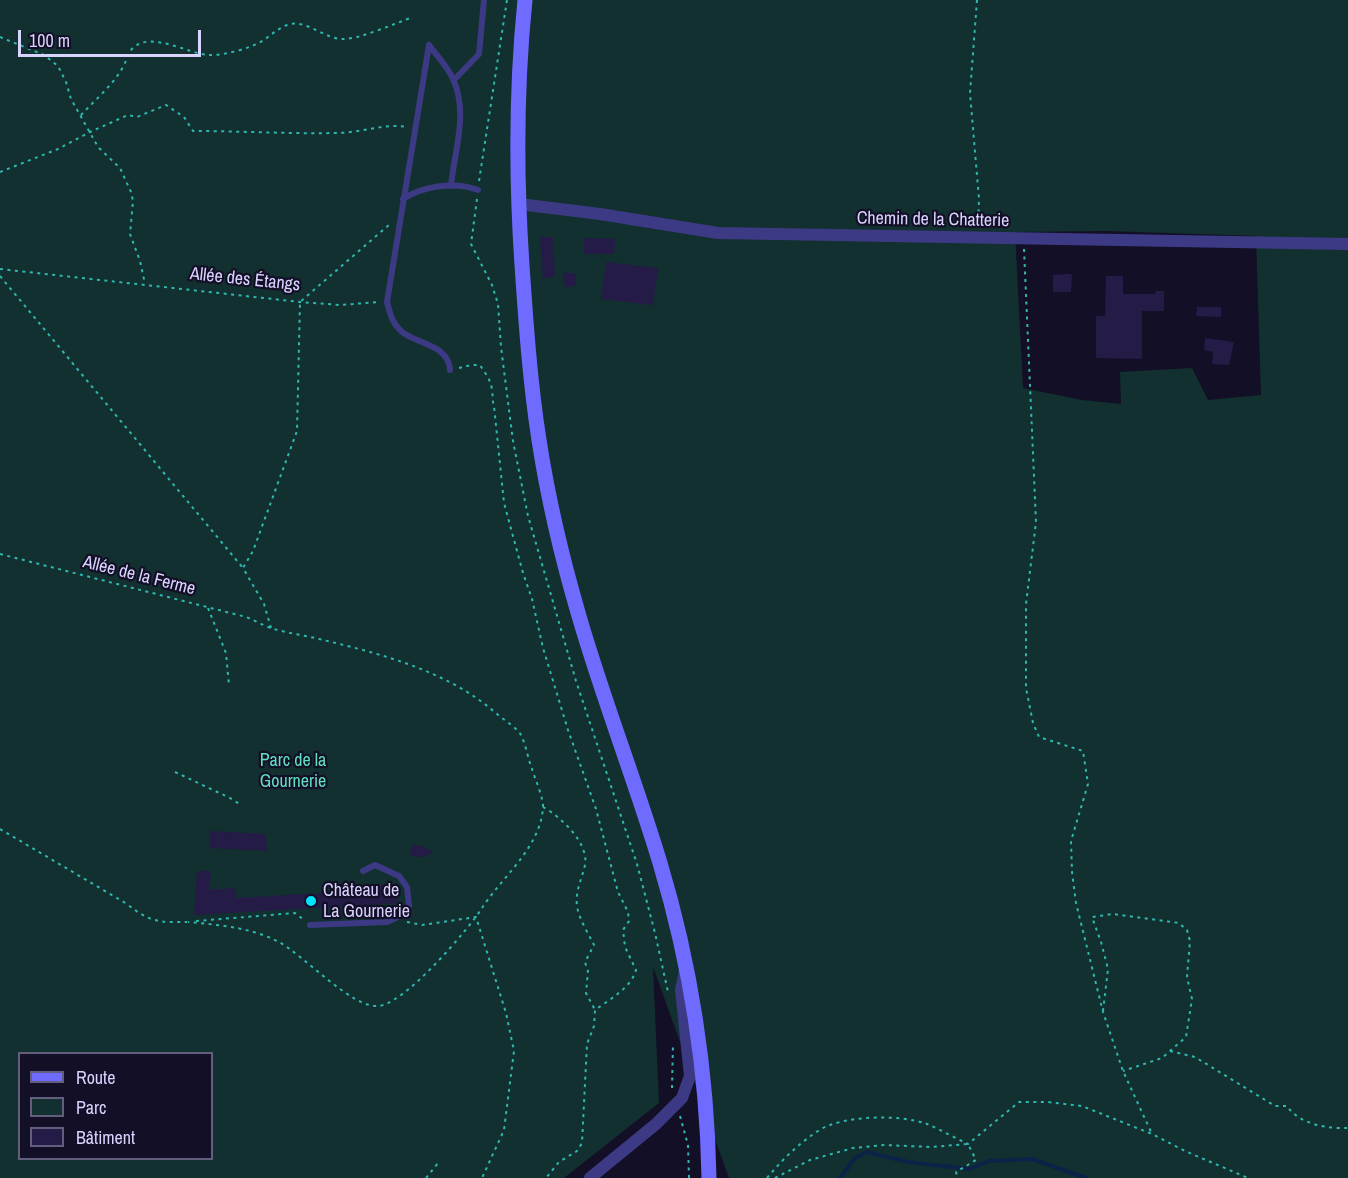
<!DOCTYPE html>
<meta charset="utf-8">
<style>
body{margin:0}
#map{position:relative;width:1348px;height:1178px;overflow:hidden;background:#130f26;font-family:"Archivo Narrow",sans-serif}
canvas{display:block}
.legend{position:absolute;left:18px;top:1052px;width:195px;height:108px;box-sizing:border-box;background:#130f26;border:2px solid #625e7d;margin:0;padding:8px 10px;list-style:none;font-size:18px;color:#d9d4ff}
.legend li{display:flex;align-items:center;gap:12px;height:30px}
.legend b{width:30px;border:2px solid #625e7d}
.scale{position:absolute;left:18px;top:30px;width:183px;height:27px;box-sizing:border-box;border:3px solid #d9d4ff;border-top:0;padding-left:8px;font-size:18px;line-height:21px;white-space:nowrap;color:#d9d4ff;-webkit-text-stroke:4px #130f26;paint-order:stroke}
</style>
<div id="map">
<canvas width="1348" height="1178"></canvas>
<ul class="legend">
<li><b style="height:8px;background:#6f6bff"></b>Route</li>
<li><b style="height:16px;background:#12302f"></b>Parc</li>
<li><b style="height:16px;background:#241b47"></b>Bâtiment</li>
</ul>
<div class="scale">100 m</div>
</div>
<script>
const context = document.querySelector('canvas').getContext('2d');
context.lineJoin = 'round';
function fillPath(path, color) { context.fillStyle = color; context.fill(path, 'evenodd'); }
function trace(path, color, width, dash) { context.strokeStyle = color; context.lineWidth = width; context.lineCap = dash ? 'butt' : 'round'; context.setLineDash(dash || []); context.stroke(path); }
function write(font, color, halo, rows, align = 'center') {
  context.font = font + ' "Archivo Narrow",sans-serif'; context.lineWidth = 4.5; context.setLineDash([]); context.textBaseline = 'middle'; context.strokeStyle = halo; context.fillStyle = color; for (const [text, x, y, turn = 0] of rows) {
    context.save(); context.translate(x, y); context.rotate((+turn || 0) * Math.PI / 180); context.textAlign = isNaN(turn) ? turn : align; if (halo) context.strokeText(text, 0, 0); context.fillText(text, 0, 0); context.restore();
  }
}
fillPath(new Path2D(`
 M0,0H1348V1178H729L653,967L659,1103L564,1178H0ZM1107,231L1256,236L1261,395L1208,400L1192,368L1120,372L1121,404L1082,400L1023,388L1015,232ZM20,1054H212V1158H20Z`), '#12302f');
trace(new Path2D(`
 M840,1178L855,1158L867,1152L908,1162L969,1169L989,1161L1032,1159L1086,1178`), '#0c2248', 4);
fillPath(new Path2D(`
 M540,237H553L555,277L543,278Z
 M584,238L615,239L614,254H584Z
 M606,262L658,268L653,305L601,299Z
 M563,273H576V286L564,287Z
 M1065,274H1072L1071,292H1053V275Z
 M1106,276H1123V294H1155L1156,291H1164V311H1142V359L1096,358V316H1105Z
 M1197,307H1221V317L1196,316Z
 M1205,338L1234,342L1229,365L1212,364L1213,352L1204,350Z
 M210,831L266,834L267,851L209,848Z
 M411,845L423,846L433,852L423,857L410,856Z
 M197,871H211L209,890L235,888L236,898L340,892V887L398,884V903L194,915Z`), '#241b47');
trace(new Path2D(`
 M977,0L970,93L979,199L978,225
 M0,37L44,55L58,66L66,82L71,99L98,147L120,168L131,192L133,201L130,234L140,261L145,284
 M81,115C95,100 113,85 123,67C128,58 127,51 137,45C155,34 188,53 208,55C223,56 252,48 264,40C272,34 279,28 287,25C306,18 325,40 344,39C360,39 396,23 413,17
 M0,172L58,149L90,132L128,115L137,117L166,105L184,117L193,131C240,131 288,134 336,133C360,133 385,123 408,127
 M479,181L507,0
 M477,199L471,244L492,285L498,304L501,347L513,441L528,516L576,681L637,864L655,933L668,992
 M1024,249L1036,522L1026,604V688L1033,723L1039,737L1083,751L1088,784L1071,841L1072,872L1076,903L1103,1012L1123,1071L1152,1134
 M0,269L300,302L340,305L379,302
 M0,276L243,568
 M459,368L471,365H480C485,373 491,380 492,390C493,396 492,400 494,406L504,503L523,573L532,599L543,648L568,730L596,809L618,892L628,912L629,921L623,930L625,947L636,970C631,988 610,999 595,1010L594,1026L587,1044L582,1143L577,1151L559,1162L546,1178
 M0,554L246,617C254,620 262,625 271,628C286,633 303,635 319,639C382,654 448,671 497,714C504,720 516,727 521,735C526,745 528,759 532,769C535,779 544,799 543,808C540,848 502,877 482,908C468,930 404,1005 378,1006C351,1008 303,954 277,941C249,927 218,925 188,922
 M208,608L226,653L229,685
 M271,628L264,604L243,568L253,551L297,431L300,302L390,224
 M175,772L230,798L241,805
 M543,807C561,817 589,843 585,865C582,879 575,891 577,906C579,919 588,933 594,945L585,962L588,971L586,993L595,1010
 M0,829L127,904C151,923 158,922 187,922
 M196,921L295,913L304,920
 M407,922L422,925L476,917L506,1013L514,1051L504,1130L482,1178
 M1103,1011L1108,969L1101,942L1092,917L1113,914L1179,923L1187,930L1190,941L1187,977L1192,999L1186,1037L1162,1058L1123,1071
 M1170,1051L1195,1057L1275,1106H1287C1299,1124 1327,1129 1348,1128
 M672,1088L673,1043
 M680,1116L688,1145L689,1178
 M426,1178L438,1163
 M767,1178C782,1160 798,1144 818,1131C841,1115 901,1114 927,1124C941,1130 955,1138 968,1144L1019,1102H1048L1082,1106L1152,1134L1185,1151L1248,1178
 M775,1178L810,1160L853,1148L884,1145L932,1147L968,1144L976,1160L956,1172L958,1178`), '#2fb8b0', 2, [3, 4.5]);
trace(new Path2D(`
 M429,45L387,302C390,313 392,323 401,331C415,344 449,344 450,370
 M429,45C437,56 448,67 453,79C469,113 454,152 451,186
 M454,80L479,54L484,0
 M403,199C423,186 455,181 478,190
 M310,925L387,922L400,916L409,906L407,887L399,876L375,865L363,871`), '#3d3a85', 6);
trace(new Path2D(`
 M519,204L600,214L718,233L1348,244
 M590,1178L656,1124L682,1098L690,1076L681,990L685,970`), '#3d3a85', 12);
trace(new Path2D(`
 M525,0C516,88 516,177 522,265C526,324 530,382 539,440C548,499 562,558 579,616C603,699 635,780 660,863C691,966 707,1071 709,1178`), '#6f6bff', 15);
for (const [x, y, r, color] of [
 [311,901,6,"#00e5ff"]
]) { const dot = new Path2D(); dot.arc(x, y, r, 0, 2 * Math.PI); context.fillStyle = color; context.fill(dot); trace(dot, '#130f26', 2); }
write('18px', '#d9d4ff', '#130f26', [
 ["Chemin de la Chatterie",933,220,1],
 ["Allée des Étangs",245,280,6],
 ["Allée de la Ferme",139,576,14]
]);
write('18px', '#5fe0c0', '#130f26', [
 ["Parc de la",293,761],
 ["Gournerie",293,782]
]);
write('18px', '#d9d4ff', '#130f26', [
 ["Château de",323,891],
 ["La Gournerie",323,912]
], 'left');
</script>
